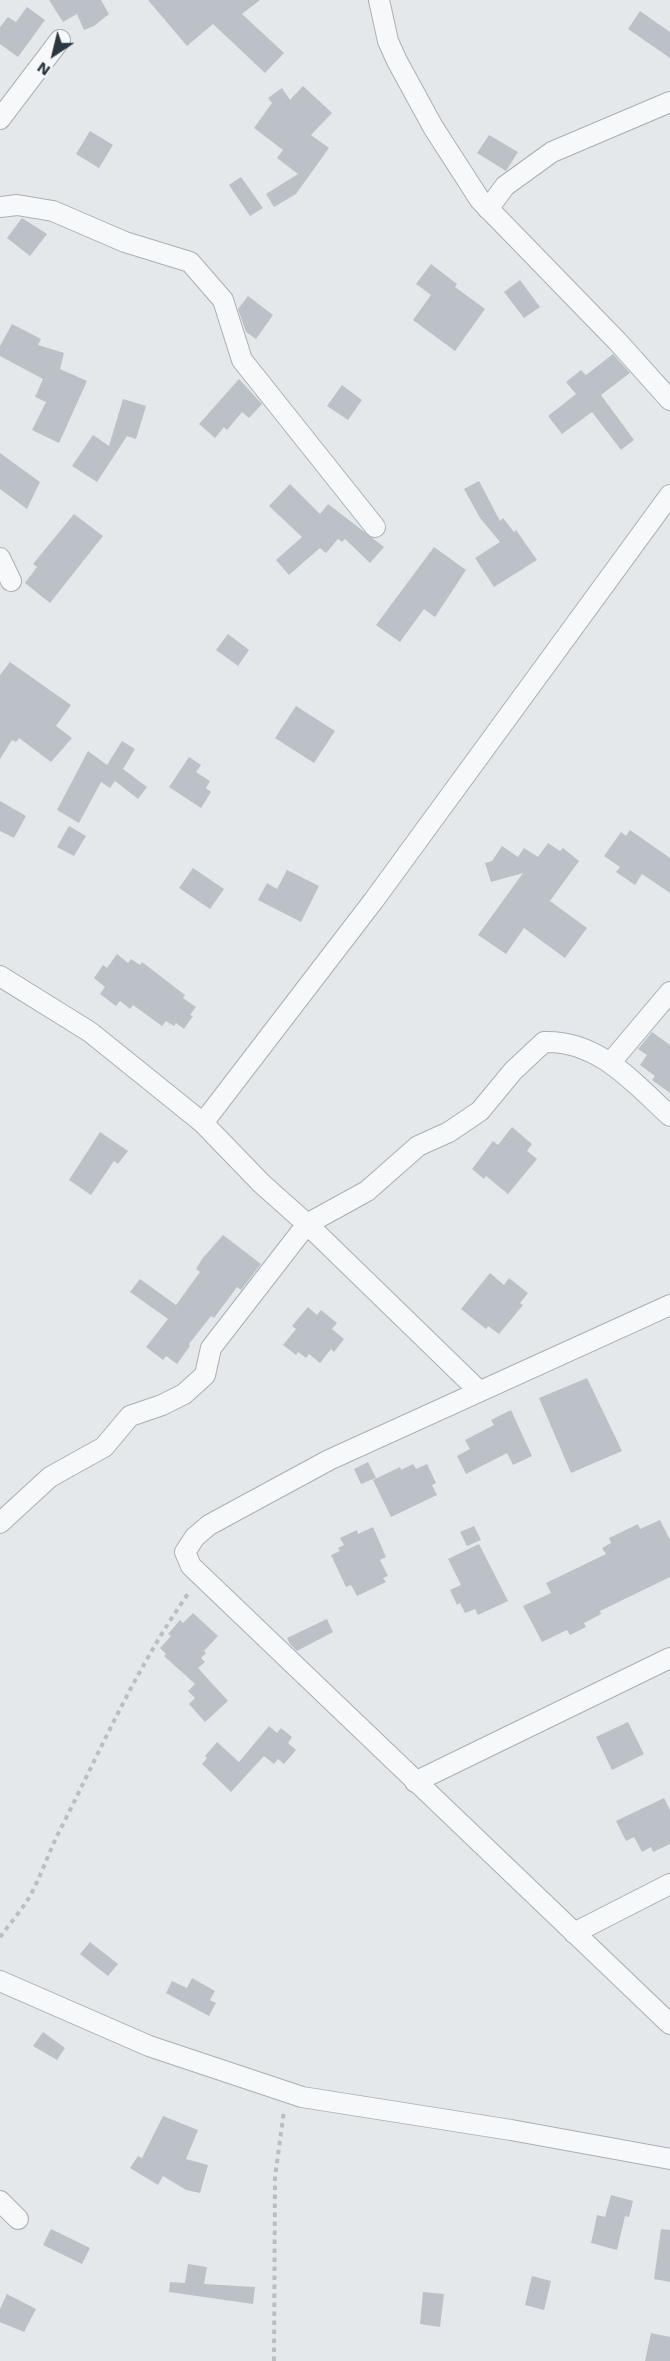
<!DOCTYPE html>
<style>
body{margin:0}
#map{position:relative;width:670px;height:2361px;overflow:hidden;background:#e4e8eb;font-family:"Work Sans",sans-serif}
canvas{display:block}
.north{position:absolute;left:24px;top:24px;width:60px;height:60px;-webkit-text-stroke:4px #f4f6f8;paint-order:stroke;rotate:215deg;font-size:16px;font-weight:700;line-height:24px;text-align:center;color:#2d3742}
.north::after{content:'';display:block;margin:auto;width:21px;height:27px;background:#2d3742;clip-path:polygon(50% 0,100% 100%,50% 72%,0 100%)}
</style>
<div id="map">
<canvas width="670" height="2361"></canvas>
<div class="north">N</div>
</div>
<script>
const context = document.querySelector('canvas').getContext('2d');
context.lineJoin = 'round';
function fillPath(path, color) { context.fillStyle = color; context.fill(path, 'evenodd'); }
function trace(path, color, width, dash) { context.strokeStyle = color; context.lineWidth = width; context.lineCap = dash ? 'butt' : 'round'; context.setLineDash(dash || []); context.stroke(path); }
fillPath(new Path2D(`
 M49,0H101L109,14L94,26L84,30L77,14L63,22Z
 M148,0H260L242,14L284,53L265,73L213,24L187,46Z
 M27,7L45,20L18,57L0,44V27L8,17L16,22Z
 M640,11L670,32V58L628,29Z
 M303,86L332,113L311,135L329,148L296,194L274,207L266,194L298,174L277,158L283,150L254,128L272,103L268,98L282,88L290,100Z
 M90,131L113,145L99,168L76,154Z
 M489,135L518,152L506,171L477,153Z
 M241,177L263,208L250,216L229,185Z
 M22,218L47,234L30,256L7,238Z
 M431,264L457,284L455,287L485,309L455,351L413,320L431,295L416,284Z
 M520,280L540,307L524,318L504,292Z
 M248,296L273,315L256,339L246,332L238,309Z
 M12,324L41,339L38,345L64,353L60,369L87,381L59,443L32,430L46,402L35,397L43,379L0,356V346Z
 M613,354L630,373L601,395L634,440L621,450L592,412L562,434L548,416L576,394L566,382L581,370L586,375Z
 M239,379L262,404L249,418L242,412L227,430L224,427L215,438L199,424Z
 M342,385L362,400L348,420L327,406Z
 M123,399L146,406L136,439L127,436L97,482L72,466L93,435L109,446Z
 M0,453L40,482L27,509L0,489Z
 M479,481L500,521L503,518L514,532L516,530L537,560L494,587L475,558L500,542L480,518L464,489Z
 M290,484L320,514L328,504L384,547L370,563L345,539L342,542L338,539L326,553L320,548L289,575L276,560L302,537L269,506Z
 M74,514L103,536L50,603L25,583L37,567L33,564Z
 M434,547L466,570L435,617L424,609L400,642L376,625Z
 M228,634L249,650L238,666L216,650Z
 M10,662L71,705L56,726L72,738L51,762L19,738L16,742L12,740L0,759V675Z
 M296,706L335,731L314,763L275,738Z
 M122,741L135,749L123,769L147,787L138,799L115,781L110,788L101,782L79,823L57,810L88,751L107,765Z
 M189,757L201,765L196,772L210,781L206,788L211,792L201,808L169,787Z
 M0,801L26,816L14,838L0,831Z
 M69,826L86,836L74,856L57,847Z
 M630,830L670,858V893L642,874L635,885L616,872L620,867L604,856L621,832L626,836Z
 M548,843L560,851L563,848L579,861L550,901L587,928L565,958L524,928L506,954L478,935L523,873L491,882L485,863L492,861L502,846L518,857L524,848L538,857Z
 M193,868L224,889L210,909L179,888Z
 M287,870L319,886L301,922L258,900L267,883L277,889Z
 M117,954L128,963L131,959L140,965L142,962L185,995L183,998L196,1007L190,1015L193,1016L184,1029L176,1023L174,1026L166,1021L162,1026L133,1005L130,1009L120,1001L116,1006L100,994L105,987L94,978L103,965L107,968Z
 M652,1032L670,1045V1093L652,1080L655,1076L640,1065L647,1055L638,1049Z
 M512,1127L532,1144L527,1151L537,1159L508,1194L486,1176L484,1179L472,1169L493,1141L498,1145Z
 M100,1132L128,1151L118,1164L114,1161L91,1195L69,1180Z
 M223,1235L261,1264L241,1290L237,1287L214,1318L211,1316L189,1344L190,1346L177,1364L166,1356L163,1360L146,1347L168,1319L130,1292L140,1279L176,1305L200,1272L196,1269L202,1259Z
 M490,1273L504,1285L509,1278L528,1293L520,1303L523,1305L499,1334L488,1326L486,1329L461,1309Z
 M308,1307L317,1315L321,1310L337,1323L332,1329L344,1339L334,1352L331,1349L320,1363L309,1354L306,1358L298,1352L296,1355L283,1345L296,1329L292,1326Z
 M587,1378L622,1451L571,1473L539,1398Z
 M511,1410L532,1456L513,1465L507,1453L466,1474L457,1456L470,1449L465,1440L494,1425L491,1420Z
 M368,1462L376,1478L361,1484L354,1469Z
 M413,1464L416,1469L427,1464L436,1483L432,1485L437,1495L391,1517L373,1480L400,1467L401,1470Z
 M660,1520L670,1540V1577L600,1611L601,1614L584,1623L586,1627L570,1635L567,1630L542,1642L523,1606L551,1593L546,1583L606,1554L602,1548L611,1543L609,1538L638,1524L640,1529Z
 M474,1526L481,1540L467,1546L460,1532Z
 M373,1527L386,1557L380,1560L388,1576L383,1578L386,1582L357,1596L351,1585L346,1587L331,1555L340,1551L338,1548L344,1545L340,1538L357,1530L358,1534Z
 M479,1544L508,1601L478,1615L475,1609L465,1613L460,1603L457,1605L450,1590L461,1585L448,1559Z
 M193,1613L218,1636L204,1651L206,1653L201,1658L205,1662L198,1668L228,1701L205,1722L189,1704L195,1698L188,1691L195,1684L164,1656L166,1654L160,1648L171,1636L168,1634L180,1620L183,1623Z
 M327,1619L333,1632L297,1651L290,1644L287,1638Z
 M628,1722L644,1754L612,1770L596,1737Z
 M269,1726L277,1733L281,1728L292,1737L288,1743L296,1750L284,1764L278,1759L274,1764L264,1756L231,1792L202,1764L207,1758L205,1756L217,1742L239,1762Z
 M664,1798L670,1810V1844L653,1852L651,1847L642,1852L634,1837L626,1841L616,1821Z
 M90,1942L118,1964L108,1976L80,1954Z
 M192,1978L215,1991L210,2000L216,2003L209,2016L166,1993L172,1981L187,1988Z
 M43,2032L65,2048L57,2060L33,2046Z
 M163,2116L198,2130L186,2159L208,2165L200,2193L186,2190L163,2176L158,2185L130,2168L138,2156L142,2158Z
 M611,2195L633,2201L629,2217L625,2216L617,2250L591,2243L597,2215L605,2217Z
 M51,2229L90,2248L82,2264L43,2245Z
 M661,2229L670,2230V2282L654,2279Z
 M188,2264L207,2267L204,2284L255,2287L253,2304L169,2292L170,2282L185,2283Z
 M532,2276L551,2281L544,2310L525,2305Z
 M423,2292L444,2294L440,2327L420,2324Z
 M7,2294L36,2309L24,2332L0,2322V2309Z
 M651,2333L670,2337V2361H645Z`), '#bcc1c7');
const street = new Path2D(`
 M379,0L388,41L397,61L433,127L480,200L618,342L670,400
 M0,119L60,40
 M0,207L17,205L53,211L125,242L190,262L223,300L242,360L375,527
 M488,209L505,186L552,152L670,102
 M0,558L11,581
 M0,976L90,1032L203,1123L262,1184L307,1224L479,1391
 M611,1062L670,992
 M203,1123L374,900L670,495
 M670,1305L329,1460L209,1525L195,1537L185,1552L191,1566L670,2024
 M0,1523L50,1477L104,1447L130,1416L162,1405L184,1394L205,1375L211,1348L307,1224L367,1191L418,1146L449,1132L480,1111L513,1071L544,1042C598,1040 633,1082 670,1116
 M415,1782L670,1658
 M574,1933L670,1884
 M0,1981L149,2046L302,2097L511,2130L670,2159
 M0,2201L18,2219`);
trace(street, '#a9afb5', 22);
trace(new Path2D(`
 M0,1937C9,1925 19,1913 27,1901C41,1878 49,1850 62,1826C103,1745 137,1666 190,1591
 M274,2361L275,2177L284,2111`), '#babec2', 4, [4.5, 4.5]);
trace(street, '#f7f8f9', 20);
</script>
